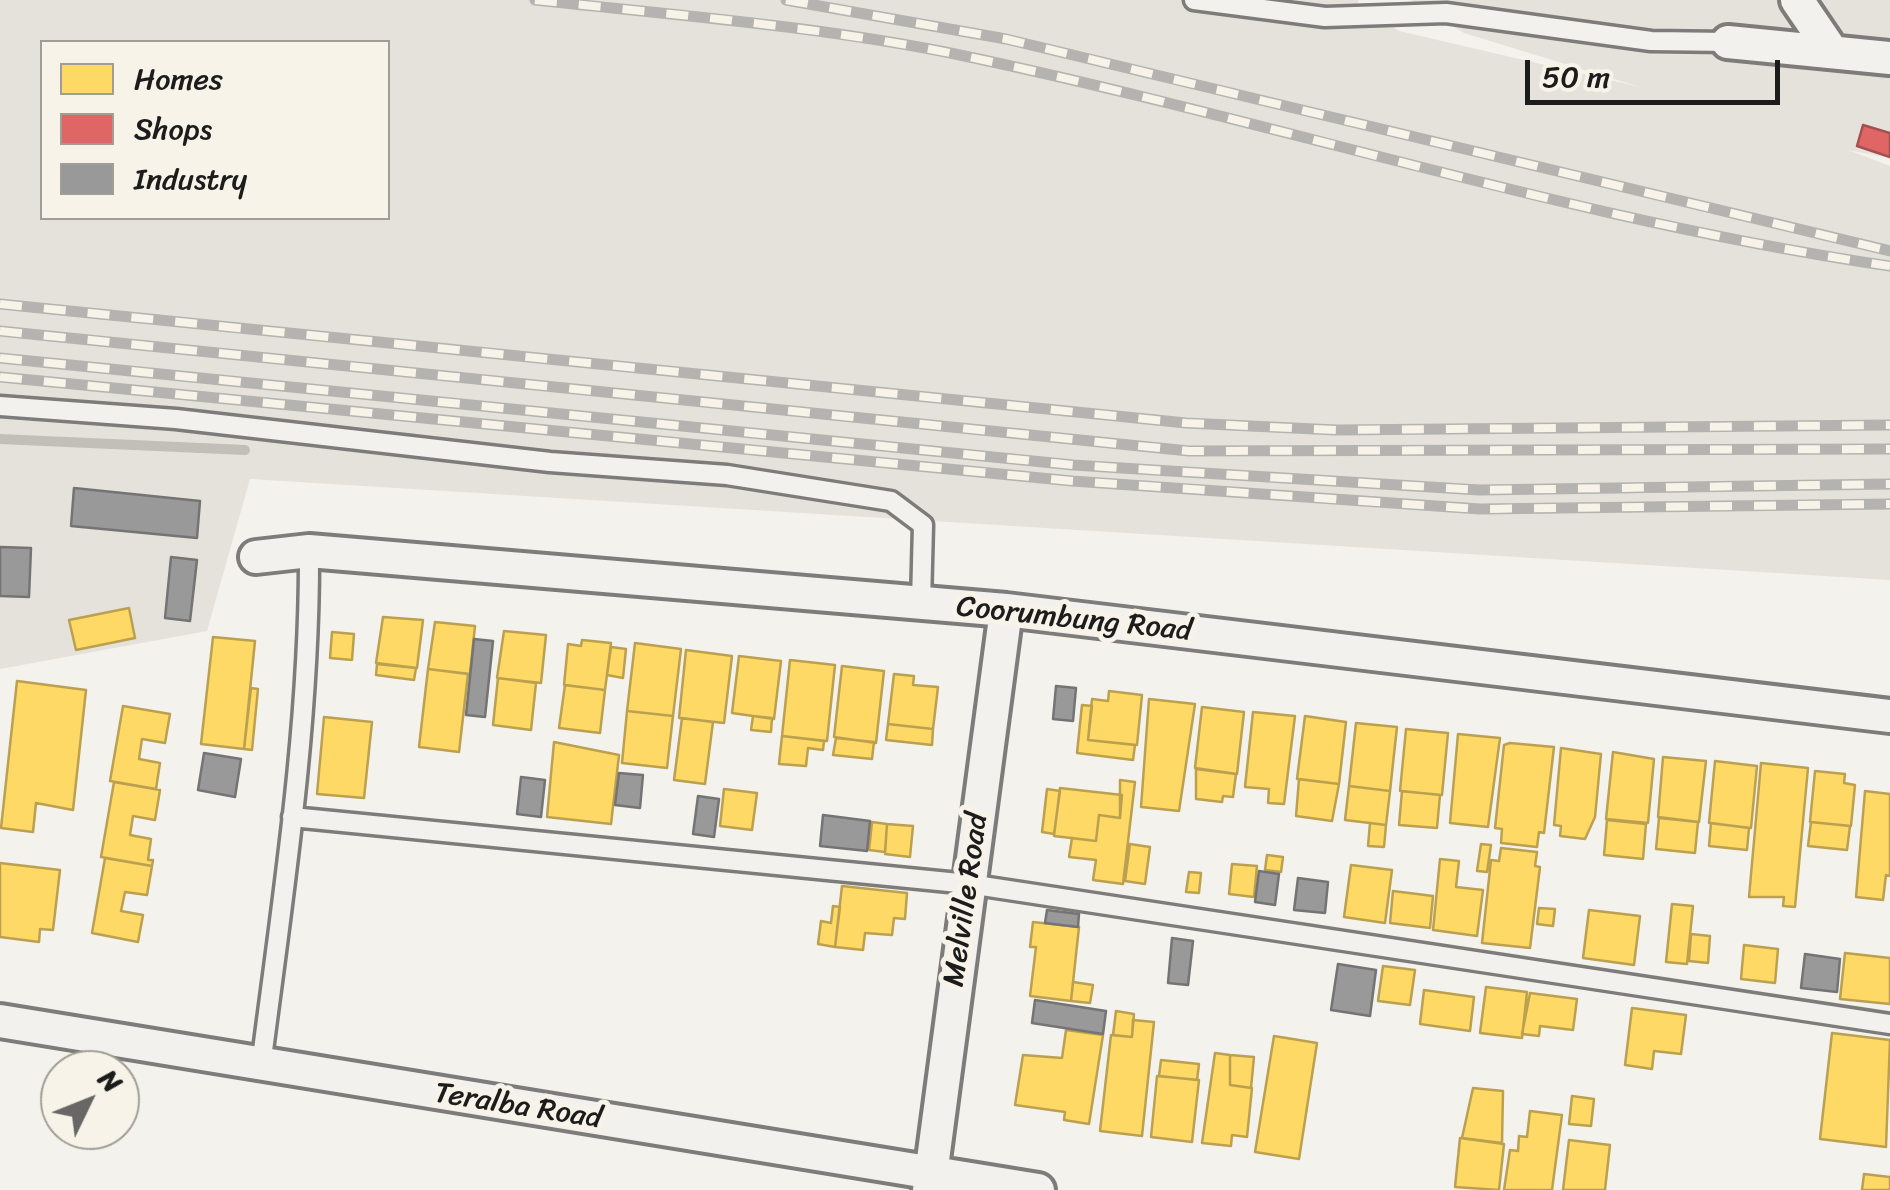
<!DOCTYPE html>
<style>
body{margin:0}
#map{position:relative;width:1890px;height:1190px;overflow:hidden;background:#f4f2ec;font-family:Sriracha,sans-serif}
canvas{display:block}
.legend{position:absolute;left:40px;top:40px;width:350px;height:180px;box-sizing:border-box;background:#f7f3e8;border:2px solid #9f9d96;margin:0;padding:12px 18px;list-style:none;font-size:30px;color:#1c1c1c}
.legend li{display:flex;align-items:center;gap:20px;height:50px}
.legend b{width:50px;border:2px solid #9f9d96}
.north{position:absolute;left:40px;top:1050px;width:100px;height:100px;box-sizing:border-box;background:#f7f3e8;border:2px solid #9f9d96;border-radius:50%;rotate:47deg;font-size:28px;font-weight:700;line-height:40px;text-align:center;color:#1c1c1c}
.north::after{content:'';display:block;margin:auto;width:35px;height:45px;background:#686765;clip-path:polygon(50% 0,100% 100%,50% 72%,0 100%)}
.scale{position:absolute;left:1525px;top:60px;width:255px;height:45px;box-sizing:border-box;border:5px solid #1c1c1c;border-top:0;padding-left:12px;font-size:30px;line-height:35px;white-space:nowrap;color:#1c1c1c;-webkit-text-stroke:8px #f7f3e8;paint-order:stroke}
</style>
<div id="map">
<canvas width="1890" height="1190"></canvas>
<ul class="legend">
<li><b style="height:28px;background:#ffd966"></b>Homes</li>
<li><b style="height:28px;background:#e06666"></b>Shops</li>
<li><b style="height:28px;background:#999"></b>Industry</li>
</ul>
<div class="north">N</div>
<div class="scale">50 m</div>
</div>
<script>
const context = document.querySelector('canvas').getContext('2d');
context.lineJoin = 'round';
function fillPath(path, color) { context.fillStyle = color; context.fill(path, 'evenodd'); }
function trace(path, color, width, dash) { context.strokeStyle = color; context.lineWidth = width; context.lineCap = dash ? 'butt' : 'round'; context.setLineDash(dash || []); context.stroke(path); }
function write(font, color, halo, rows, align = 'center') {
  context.font = font + ' Sriracha,sans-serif'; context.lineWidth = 10; context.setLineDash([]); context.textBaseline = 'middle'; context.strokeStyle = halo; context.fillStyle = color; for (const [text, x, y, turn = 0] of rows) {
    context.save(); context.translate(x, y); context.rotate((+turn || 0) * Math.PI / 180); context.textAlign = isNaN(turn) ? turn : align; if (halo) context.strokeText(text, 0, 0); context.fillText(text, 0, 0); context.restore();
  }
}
fillPath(new Path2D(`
 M0,0H1359L1357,4L1399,31L1640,87L1464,33L1411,0H1890V158L1848,150L1890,166V580L250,479L207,631L0,669ZM42,42H388V218H42Z`), '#e4e2da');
const homes = new Path2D(`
 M129,608L135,638L76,650L69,620Z
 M383,617L423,620L417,668L376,663Z
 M435,622L475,626L470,674L428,669Z
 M504,631L546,635L541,683L497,678Z
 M332,632L354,634L352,660L330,658Z
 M213,637L255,641L244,749L201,744Z
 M582,640L611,643L605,690L564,685L568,644L581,646Z
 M635,643L681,649L673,716L627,711Z
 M611,647L626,649L623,678L607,675Z
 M686,650L732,656L724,723L679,718Z
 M739,656L781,661L774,719L732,713Z
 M790,660L835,665L827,741L782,736Z
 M377,664L416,668L414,680L376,675Z
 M842,666L884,671L876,743L834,737Z
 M428,669L468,674L459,752L419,747Z
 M894,674L914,676L913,685L938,687L933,729L888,724Z
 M498,678L536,683L531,730L493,725Z
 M17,681L86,690L73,810L36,803L33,832L1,828Z
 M565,685L605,690L600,733L559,728Z
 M251,688L258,689L252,750L244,749Z
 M1109,691L1142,695L1137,745L1088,740L1092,699L1108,701Z
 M1149,699L1195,704L1179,811L1141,807Z
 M1082,705L1092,706L1088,740L1135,745L1133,760L1077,753Z
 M123,706L170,714L165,743L142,739L139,759L160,763L156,789L110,781Z
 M1202,707L1244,712L1237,774L1195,768Z
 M627,711L673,716L667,768L622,763Z
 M1253,712L1295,716L1284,804L1268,803L1269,789L1245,787Z
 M753,716L772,718L771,732L751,730Z
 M1305,716L1346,722L1339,784L1297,779Z
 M324,717L372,722L364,798L317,794Z
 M682,718L713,722L705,784L674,780Z
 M1356,723L1397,727L1390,791L1349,786Z
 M888,724L933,729L932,745L886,740Z
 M1406,729L1448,733L1442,795L1400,791Z
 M1458,734L1500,738L1488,827L1450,823Z
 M782,736L824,741L823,750L808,748L806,766L779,764Z
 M836,738L874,742L872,759L833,755Z
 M554,742L619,755L611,824L547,817Z
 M1510,743L1554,747L1544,833L1539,832L1537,847L1501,843L1502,829L1495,828L1504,745Z
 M1561,748L1601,754L1595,817L1585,839L1560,836L1561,826L1554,825Z
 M1613,752L1654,759L1648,823L1606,819Z
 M1663,757L1706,761L1699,822L1658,817Z
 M1715,761L1757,766L1751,828L1709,823Z
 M1761,763L1808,768L1795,907L1783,906L1784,897H1749Z
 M1196,769L1236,774L1233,797L1223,796L1222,802L1196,799Z
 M1815,771L1845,774L1844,783L1855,785L1851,826L1810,822Z
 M1299,779L1339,784L1332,821L1296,816Z
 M1120,780L1135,782L1123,884L1093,880L1096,860L1069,857L1072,838L1096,841L1099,815L1120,818Z
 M114,782L160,790L155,820L133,816L130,835L151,839L148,860H153L152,866L101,857Z
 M1349,786L1390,791L1386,825L1345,820Z
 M1060,788L1122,795L1120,818L1099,815L1096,841L1054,836Z
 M724,789L757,793L752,830L720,826Z
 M1047,789L1060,791L1054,834L1042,832Z
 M1402,791L1440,795L1437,828L1399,825Z
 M1865,791L1890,794V876L1886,875L1883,900L1856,897Z
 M1659,818L1698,822L1695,853L1656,849Z
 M1607,820L1646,824L1643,859L1604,855Z
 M872,822L887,824L885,852L869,850Z
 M1811,822L1850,826L1847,850L1808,846Z
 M1370,823L1386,825L1384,847L1368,846Z
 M1711,823L1749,828L1747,850L1709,846Z
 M887,824L913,826L910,857L885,854Z
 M1130,844L1150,847L1145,884L1125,881Z
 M1481,844L1491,845L1487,872L1477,871Z
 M1501,848L1537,852L1535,866L1540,867L1530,948L1482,943L1491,860L1499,861Z
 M1267,855L1283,857L1281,872L1265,870Z
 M105,858L152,866L147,895L125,892L121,911L143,915L138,942L92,933Z
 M1440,859L1459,861L1456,887L1483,890L1477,936L1433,930Z
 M0,863L60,870L53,930L40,929L39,942L0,937Z
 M1232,864L1257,866L1254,897L1229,894Z
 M1351,865L1392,870L1385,923L1344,917Z
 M1189,872L1201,873L1199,893L1186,892Z
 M842,886L907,893L905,919L894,918L892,935L865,933L863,950L835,947Z
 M1393,891L1433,896L1430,928L1390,923Z
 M1672,904L1693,906L1687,964L1666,962Z
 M833,906L840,907L835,947L818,944L821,921L831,923Z
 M1539,908L1555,909L1553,926L1537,924Z
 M1589,910L1640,916L1634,965L1583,958Z
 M1033,922L1079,927L1071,1001L1030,996L1036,947H1030Z
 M1691,934L1710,936L1708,963L1689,961Z
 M1744,945L1778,949L1775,983L1741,979Z
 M1845,953L1890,958V1004L1840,999Z
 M1383,966L1415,970L1410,1005L1378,1001Z
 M1073,982L1093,985L1090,1003L1071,1001Z
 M1486,987L1527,992L1522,1038L1480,1033Z
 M1424,990L1474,997L1470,1031L1420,1024Z
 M1530,993L1577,999L1573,1030L1540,1026L1539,1036L1522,1034Z
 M1632,1008L1686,1015L1681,1054L1654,1051L1652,1069L1625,1065Z
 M1116,1011L1134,1014L1132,1037L1113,1035Z
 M1133,1020L1154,1022L1142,1136L1100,1131L1111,1035L1132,1037Z
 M1066,1030L1103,1035L1089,1124L1064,1120L1065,1112L1015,1105L1023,1055L1062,1058Z
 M1832,1033L1890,1040L1886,1147L1820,1139Z
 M1274,1036L1317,1043L1299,1159L1255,1152Z
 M1215,1053L1230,1055V1085L1252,1088L1247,1137L1232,1135L1231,1146L1202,1143Z
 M1230,1055L1254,1057L1251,1088L1230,1085Z
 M1161,1060L1199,1064L1197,1080L1159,1076Z
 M1157,1076L1199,1080L1192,1142L1151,1137Z
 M1473,1088L1503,1091L1502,1143L1462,1138Z
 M1572,1096L1594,1099L1591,1126L1569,1124Z
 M1530,1111L1562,1115L1552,1190H1504L1510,1150L1518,1151L1519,1136L1527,1137Z
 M1460,1138L1504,1144L1499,1190L1455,1187Z
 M1569,1140L1610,1145L1605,1190H1563Z
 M1864,1174L1890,1177V1190H1862Z`);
fillPath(homes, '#ffd966');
trace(homes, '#bba050', 2.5);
const shops = new Path2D(`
 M1863,125L1890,133V157L1857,146Z`);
fillPath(shops, '#e06666');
trace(shops, '#a55050', 2.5);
const industry = new Path2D(`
 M74,488L200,501L197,538L71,526Z
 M0,547L31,548L29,597L0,596Z
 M171,557L197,560L190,621L165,618Z
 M474,639L493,641L485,717L466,715Z
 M1056,686L1076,688L1073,721L1053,719Z
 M204,753L241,759L235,797L198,790Z
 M619,773L643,775L640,808L615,805Z
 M521,777L545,780L541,817L517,814Z
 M698,796L719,799L714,837L693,834Z
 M823,815L870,821L867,851L820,846Z
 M1259,871L1279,874L1275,905L1255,902Z
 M1298,878L1328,882L1325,913L1294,910Z
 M1047,910L1079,914L1078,927L1045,923Z
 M1172,938L1193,941L1188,985L1168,983Z
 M1805,954L1840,959L1837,992L1801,988Z
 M1338,964L1376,970L1370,1016L1331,1010Z
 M1035,1000L1106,1011L1103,1034L1032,1023Z`);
fillPath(industry, '#999');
trace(industry, '#747474', 2.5);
trace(new Path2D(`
 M0,439L245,450`), '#c2bfb8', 10);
const lane = new Path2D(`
 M1194,0L1325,17L1446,13L1651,41L1728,42
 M0,406L176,419L550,462L727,475L891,501L923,525L921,603
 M292,817L969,884L1890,1024
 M261,1066C283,895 310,723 309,551`);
const street = new Path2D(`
 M1797,0L1831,50
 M1728,42L1890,58
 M256,557L309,551L1006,610L1890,716
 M0,1021L1038,1190
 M929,1190L1006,610`);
trace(lane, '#7d7c7a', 25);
trace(street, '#7d7c7a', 40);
trace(lane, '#f2f1ed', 18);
trace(street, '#f2f1ed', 32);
const rail = new Path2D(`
 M535,0C675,15 817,26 955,54C1268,119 1573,220 1890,266
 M786,0L1006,39L1890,251
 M0,304L1186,423L1336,430L1890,425
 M0,331L1189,451L1890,449
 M0,358L1073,465L1479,490L1890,484
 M0,377L1072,481L1480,509L1890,504`);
trace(rail, '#b4b3b0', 11);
trace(rail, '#f7f3e8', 8, [22]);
write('30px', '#1c1c1c', '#f7f3e8', [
 ["Coorumbung Road",1074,620,6],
 ["Melville Road",967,900,-82],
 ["Teralba Road",518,1107,9]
]);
</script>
